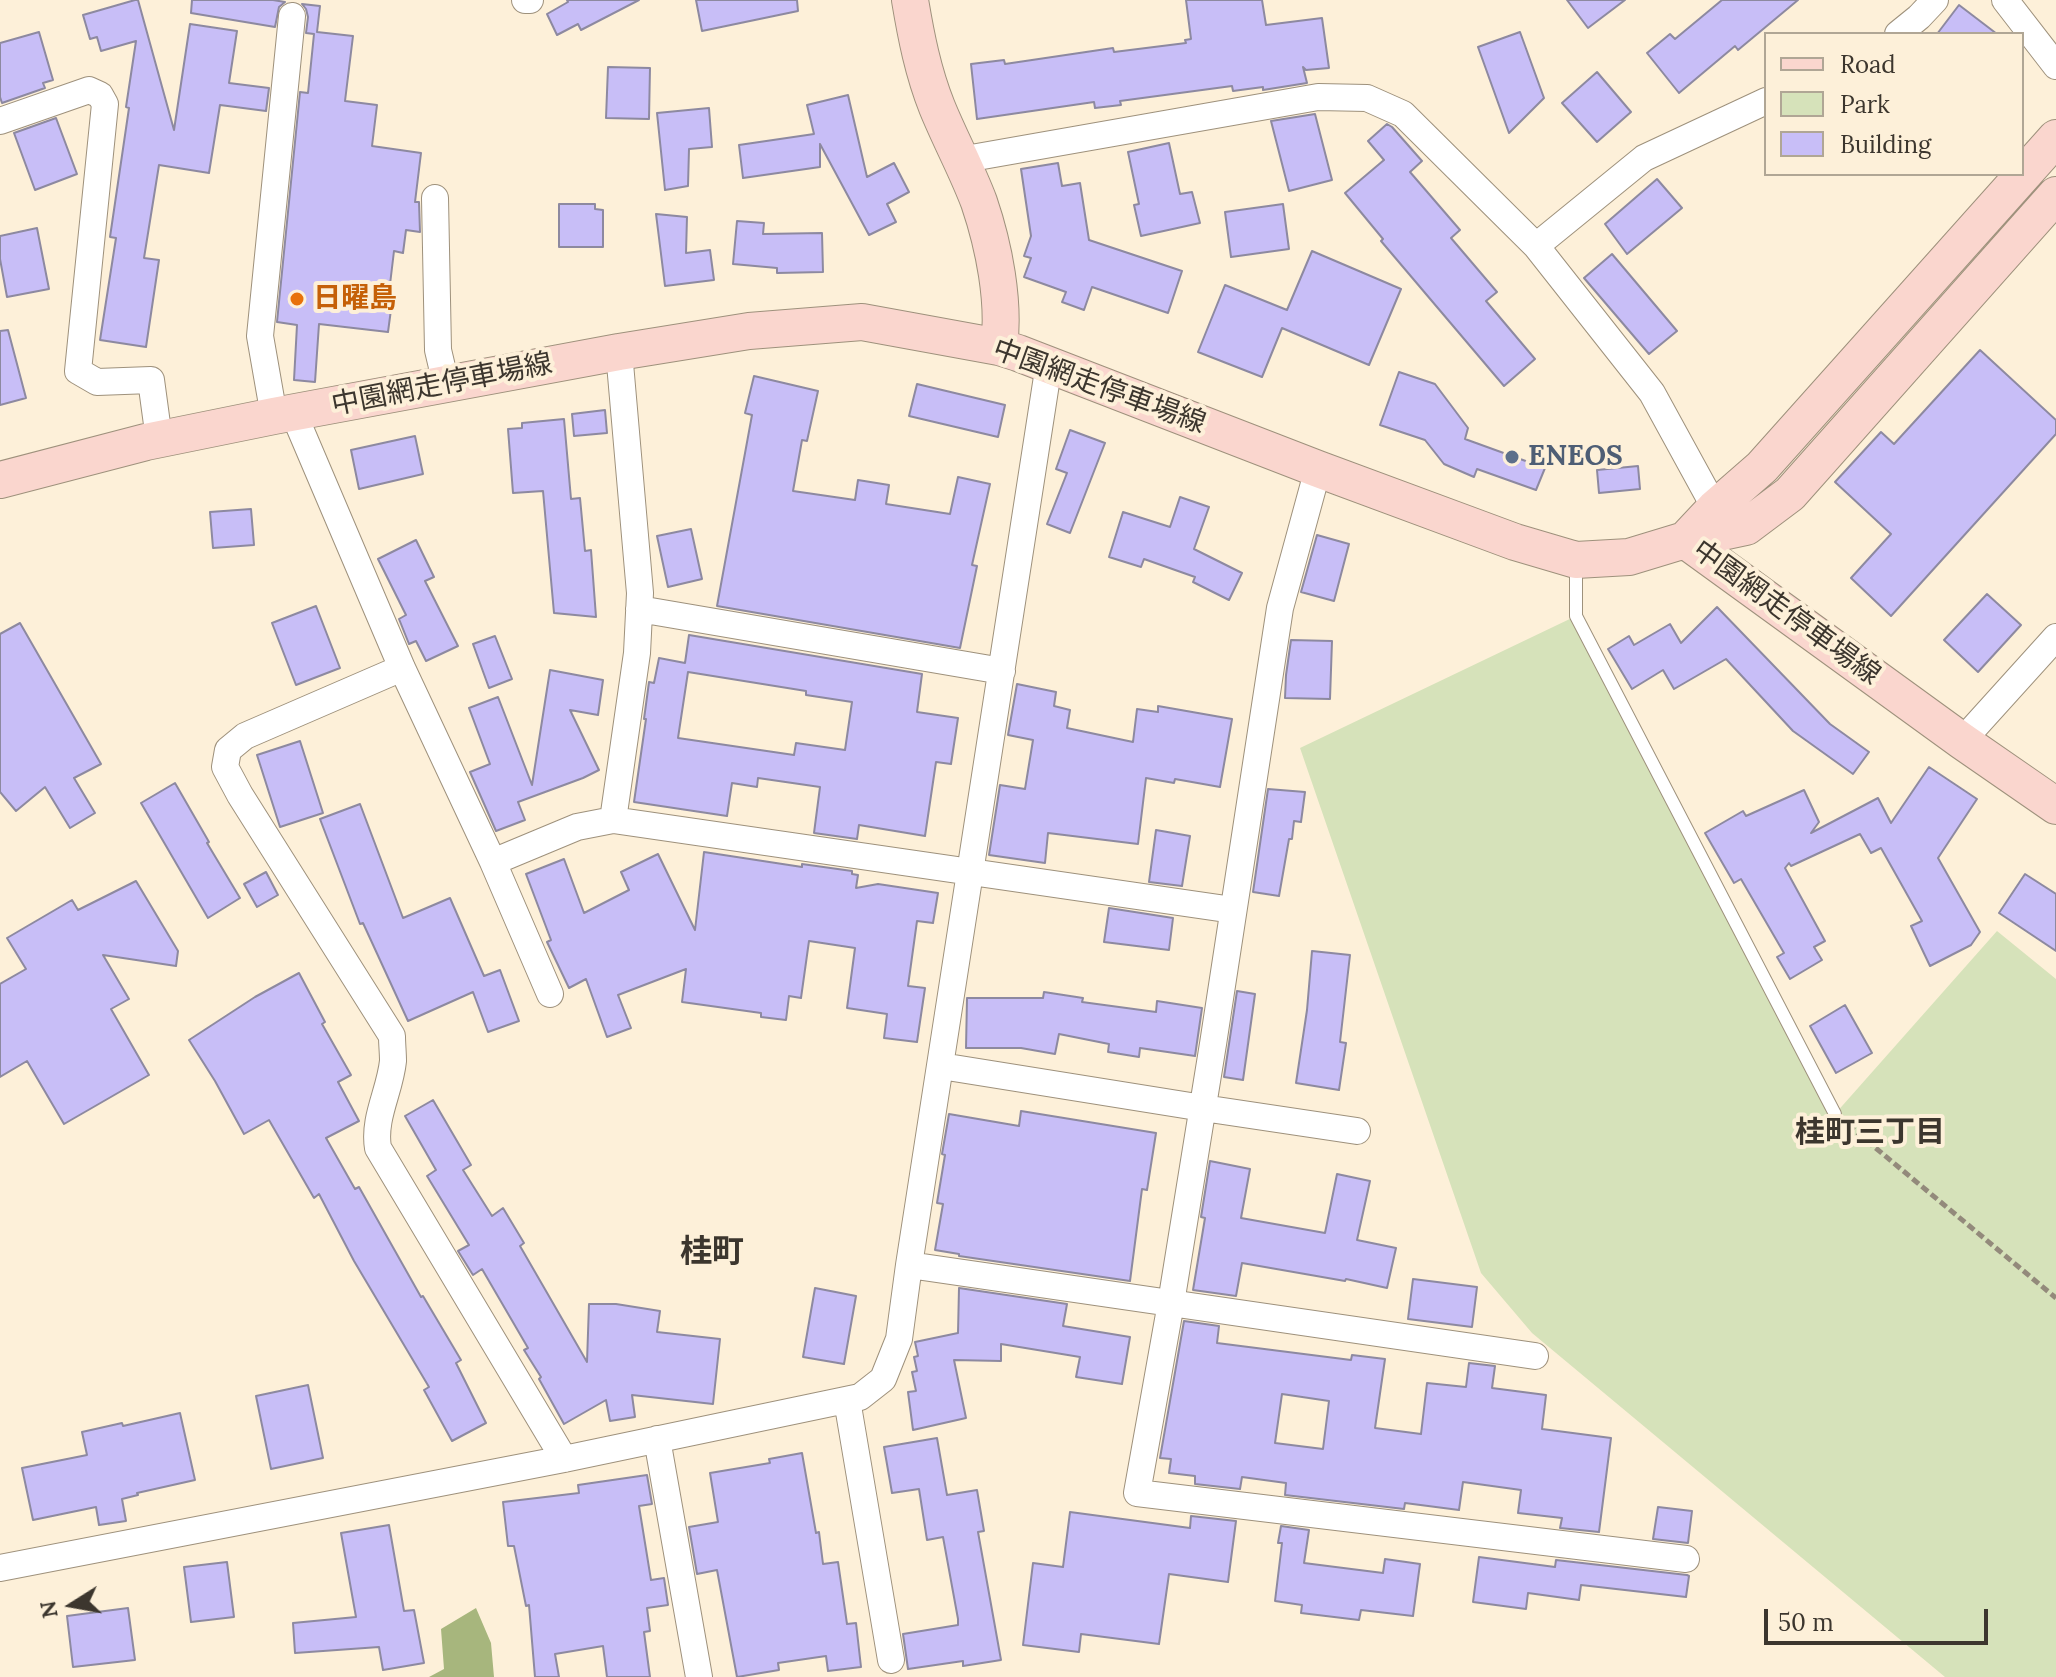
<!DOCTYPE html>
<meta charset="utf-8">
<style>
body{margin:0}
#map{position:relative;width:2056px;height:1677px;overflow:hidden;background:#fdf0d9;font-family:Lora,serif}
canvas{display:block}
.legend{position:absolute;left:1764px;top:32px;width:260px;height:144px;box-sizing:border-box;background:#fdf0d9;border:2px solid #b0a695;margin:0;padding:10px 14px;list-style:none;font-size:24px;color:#3c362e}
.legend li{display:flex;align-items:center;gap:16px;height:40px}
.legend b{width:40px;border:2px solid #b0a695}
.north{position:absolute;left:32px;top:1565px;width:80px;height:80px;-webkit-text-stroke:6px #fdf0d9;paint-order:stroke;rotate:259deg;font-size:22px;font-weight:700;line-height:32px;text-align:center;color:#3c362e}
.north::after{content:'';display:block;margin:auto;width:28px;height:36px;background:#3c362e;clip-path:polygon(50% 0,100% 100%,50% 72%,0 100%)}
.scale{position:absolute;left:1764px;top:1609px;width:224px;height:36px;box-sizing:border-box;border:4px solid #3c362e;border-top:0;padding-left:10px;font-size:24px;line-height:28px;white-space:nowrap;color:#3c362e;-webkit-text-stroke:6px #fdf0d9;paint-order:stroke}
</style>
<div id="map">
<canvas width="2056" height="1677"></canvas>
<ul class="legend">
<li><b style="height:10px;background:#fad6ce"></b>Road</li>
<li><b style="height:22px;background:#d6e2ba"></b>Park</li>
<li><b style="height:22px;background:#c8bef7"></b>Building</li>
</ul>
<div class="north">N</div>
<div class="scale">50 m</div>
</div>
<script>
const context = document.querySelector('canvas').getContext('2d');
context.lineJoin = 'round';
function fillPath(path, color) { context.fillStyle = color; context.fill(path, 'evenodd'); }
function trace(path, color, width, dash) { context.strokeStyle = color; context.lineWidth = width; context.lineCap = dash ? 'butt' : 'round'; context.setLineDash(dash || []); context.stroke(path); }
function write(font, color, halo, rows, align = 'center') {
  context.font = font + ' Lora,"Noto Sans JP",serif'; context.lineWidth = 8; context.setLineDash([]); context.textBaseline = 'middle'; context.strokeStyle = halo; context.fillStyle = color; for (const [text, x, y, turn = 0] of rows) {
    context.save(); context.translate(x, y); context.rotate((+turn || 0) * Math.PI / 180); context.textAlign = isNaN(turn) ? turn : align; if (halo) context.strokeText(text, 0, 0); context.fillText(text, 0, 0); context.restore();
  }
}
fillPath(new Path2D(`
 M1576,616L1835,1114L1997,931L2056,979V1677H1945L1532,1333L1481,1273L1300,748Z`), '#d6e2ba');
fillPath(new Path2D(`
 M476,1608L491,1643L494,1677H429L444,1669L441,1629Z`), '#a7b67d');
const building = new Path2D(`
 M135,0H138L174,130L190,24L237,31L229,83L269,88L266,111L220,105L209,173L159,165L144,258L159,260L146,347L100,340L116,238L110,237L129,108L126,107L136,41L101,51L97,37L90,39L83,15Z
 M192,0H273L285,2L279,7L275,27L191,13Z
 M567,0H639L581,30L578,24L557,35L547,14L568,2Z
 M696,0H797L798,11L702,31Z
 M1186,0H1262L1266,25L1322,18L1329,68L1306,70L1303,67L1307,83L1263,90V87L1233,91L1232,86L1120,101L1121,105L1095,108L1094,102L977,119L971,64L1004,60L1005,64L1113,48L1114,52L1186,43L1185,40L1191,39Z
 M1567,0H1625L1588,28Z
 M1722,0H1798L1738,50L1735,46L1679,93L1647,53L1670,34L1675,39Z
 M302,4L320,6L317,32L353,36L345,101L377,105L372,146L421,153L415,202H419L420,232L406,230L403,253L394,251L388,301L392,302L388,332L319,324L315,382L294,380L297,325L277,322L300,92L308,93L314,34L306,33L308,17L306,9Z
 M1959,5L1997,34H1937Z
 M39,32L53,80L43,83L45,88L2,103L0,97V43Z
 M1520,32L1544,98L1509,133L1478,47Z
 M608,67L650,68L649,119L606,118Z
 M1597,72L1631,112L1597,142L1562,103Z
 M848,95L867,177L894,163L909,192L887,204L896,222L869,235L820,144V167L743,178L739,145L814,134L807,105Z
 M709,108L712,147L689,149L688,186L665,190L657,113Z
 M1315,114L1332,180L1289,191L1271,121Z
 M56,118L77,174L35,190L14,133Z
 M1387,124L1392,127L1422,161L1410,172L1460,230L1451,238L1497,292L1486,301L1535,359L1504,386L1381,241L1383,239L1345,193L1384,160L1368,141Z
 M1169,143L1180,194L1192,192L1200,223L1141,236L1134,205L1139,204L1128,152Z
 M1058,163L1062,186L1080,183L1089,240L1182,271L1168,313L1092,287L1084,310L1062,302L1066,292L1024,277L1031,258L1024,256L1031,236L1021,169Z
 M1657,179L1682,208L1627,254L1605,224Z
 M559,204H595V209L603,210V247H559Z
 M1283,204L1289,249L1231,257L1225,212Z
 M656,214L687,217L686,253L710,250L714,280L665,286Z
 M737,221L764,223L763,234L822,233L823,272L777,273V268L733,264Z
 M37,228L49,289L7,297L0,259V236Z
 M1312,251L1401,289L1369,365L1282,328L1262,377L1198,352L1225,285L1287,310Z
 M1612,254L1677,331L1649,354L1584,278Z
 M8,330L26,398L0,405V331Z
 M1980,350L2056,420V434L1891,616L1851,578L1891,534L1835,482L1881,432L1894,444Z
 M1399,372L1435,384L1468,428L1465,439L1545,468L1536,490L1477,469L1474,477L1444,464L1425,440L1380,425Z
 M754,376L818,391L807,441L802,440L793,491L855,500L858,480L889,485L886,504L950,514L958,477L990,484L972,565L977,566L960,648L717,606L752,415L745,413Z
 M917,384L1005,405L998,437L909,416Z
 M605,410L607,433L574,436L572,414Z
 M564,419L571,499L580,498L585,551L591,550L596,617L554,613L543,491L513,493L508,429L522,428V423Z
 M1070,430L1105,443L1070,533L1047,524L1067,473L1056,469Z
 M415,436L423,474L359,489L351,450Z
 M1638,466L1640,489L1599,493L1597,470Z
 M1180,497L1209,507L1194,549L1242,573L1229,600L1193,582L1195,577L1144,559L1141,567L1109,557L1123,512L1170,527Z
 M251,509L254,545L213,548L210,512Z
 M691,529L702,579L668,587L657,536Z
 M1317,535L1349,544L1334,601L1301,592Z
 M416,540L434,577L425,581L458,646L426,661L416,641L409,644L399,619L406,615L378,559Z
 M1987,594L2021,625L1978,672L1944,640Z
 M316,606L340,668L296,685L272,623Z
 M1717,607L1830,724L1869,752L1853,774L1793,731L1726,659L1674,689L1663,670L1632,689L1608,649L1629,636L1634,645L1670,624L1681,643Z
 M20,623L101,764L74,778L95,813L70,828L45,787L16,811L0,792V634Z
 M689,635L922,674L917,712L958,718L951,764L936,762L925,836L859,825L857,839L814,833L820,787L758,778L757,787L732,783L727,816L634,802L646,719H644L649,682L654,683L659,658L685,663ZM688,672L806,691V695L852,702L845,750L796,743L794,755L678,738Z
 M495,636L512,679L489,688L473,644Z
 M1291,640L1332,641L1330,699L1285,698L1286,675Z
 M550,670L603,680L598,715L570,710L599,770L583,778L518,802L525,820L496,831L470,772L490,764L469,708L498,697L532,785Z
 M1017,684L1056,692L1054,706L1070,710L1067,728L1133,742L1137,709L1158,712V706L1232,719L1220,787L1175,779L1174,783L1146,778L1138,844L1048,833L1045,863L989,855L1000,785L1025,789L1033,740L1008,735Z
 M300,741L323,813L280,827L257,755Z
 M1929,767L1977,799L1938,858L1980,932L1971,945L1930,966L1911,926L1922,921L1881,848L1871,853L1860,834L1791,866L1789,863L1785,868L1825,941L1814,947L1822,960L1790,979L1777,957L1784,953L1741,879L1734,883L1705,833L1743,811L1746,816L1804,790L1819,822L1811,833L1878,798L1891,823Z
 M175,783L209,842L207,843L240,898L208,918L141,803Z
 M1268,789L1305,792L1301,822L1294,821L1292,839H1289L1279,896L1253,892Z
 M360,804L403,918L450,898L484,976L500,970L519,1021L488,1032L473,992L408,1021L363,923L360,924L320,819Z
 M1156,830L1190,836L1182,886L1149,882Z
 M704,852L802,867V864L852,871V874L858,875L856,888L878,884L938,893L933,923L917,921L908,986L925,988L917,1042L884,1038L887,1014L847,1008L855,948L809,941L801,998L789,996L786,1020L761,1017V1013L682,1002L686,969L618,995L631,1028L607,1037L586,979L569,988L547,942L551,940L526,874L564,859L584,913L629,890L621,872L658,854L695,930Z
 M266,872L278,895L257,907L244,884Z
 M2025,874L2056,894V951L1999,913Z
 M136,881L178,951L176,966L103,955L129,999L111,1009L149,1075L64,1124L27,1061L0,1077V984L26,969L7,938L72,900L78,910Z
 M1109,908L1173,918L1169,950L1104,942Z
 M1312,951L1350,955L1340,1042L1346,1043L1339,1090L1296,1083L1307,1010Z
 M299,973L325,1022L322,1024L351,1075L338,1082L359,1121L326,1138L355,1189L359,1187L421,1297L423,1296L461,1360L456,1363L486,1423L452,1441L424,1390L429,1387L354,1261L319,1194L314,1198L269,1120L244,1134L215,1081L189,1040L255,997Z
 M1237,991L1255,994L1243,1080L1224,1077Z
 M1044,992L1083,998L1082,1002L1156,1012L1157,1001L1202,1008L1195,1056L1140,1048L1139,1057L1108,1052L1109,1044L1059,1034L1055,1054L1021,1048H966L967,998H1043Z
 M1845,1005L1872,1053L1836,1073L1810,1026Z
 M433,1100L471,1165L463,1170L492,1216L503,1208L524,1243L520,1246L587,1362L589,1304H616L660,1311L657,1332L720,1339L713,1404L632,1395L635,1417L610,1421L606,1400L564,1424L539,1379L541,1377L524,1350L528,1348L482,1269L473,1275L458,1251L469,1245L427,1176L436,1170L405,1116Z
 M1021,1111L1156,1133L1147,1190L1142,1189L1130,1281L959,1256V1254L935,1250L943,1204L937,1203L945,1155L942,1154L949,1114L1019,1126Z
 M1210,1161L1250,1169L1241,1218L1325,1233L1337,1174L1370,1181L1357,1240L1396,1248L1387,1288L1346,1279L1345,1281L1242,1263L1236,1296L1193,1290L1205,1218L1201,1217Z
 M1413,1279L1477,1287L1472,1327L1408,1319Z
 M815,1288L856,1296L844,1364L803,1357Z
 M959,1288L1067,1304L1063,1326L1130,1337L1122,1384L1076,1377L1080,1357L1001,1344V1361L954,1360L966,1418L913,1430L908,1392L916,1391L912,1372L917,1371L914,1357L918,1356L915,1342L958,1333Z
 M1184,1321L1219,1326L1217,1343L1351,1360L1352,1355L1385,1359L1375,1428L1421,1434L1427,1383L1466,1387L1469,1363L1495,1366L1492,1388L1546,1395L1542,1429L1611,1438L1599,1532L1560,1528L1562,1518L1518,1513L1521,1490L1463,1482L1459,1510L1405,1503L1404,1509L1285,1495L1286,1483L1242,1477L1240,1489L1195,1484V1476L1169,1473L1171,1459L1160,1458ZM1282,1394L1329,1401L1323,1449L1275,1443Z
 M308,1385L323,1458L271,1469L256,1396Z
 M180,1413L195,1480L137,1493L138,1495L122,1499L126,1521L99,1525L96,1507L33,1520L22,1468L87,1455L82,1432L122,1423L123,1426Z
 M937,1438L947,1495L977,1490L984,1531L978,1532L1001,1660L963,1666V1661L908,1669L903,1634L958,1625V1619L943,1537L927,1540L919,1489L892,1493L884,1447Z
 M802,1453L816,1533L819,1532L823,1564L838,1562L847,1624L856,1623L861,1667L828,1671L826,1656L778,1663L779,1670L737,1677L717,1570L697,1574L689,1527L718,1522L710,1473L770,1463L769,1459Z
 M647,1475L652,1504L639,1506L651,1580L664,1578L668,1605L647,1608L650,1631L644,1632L650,1677H607L603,1646L555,1654L559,1677H535L529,1605L526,1606L514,1546H508L503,1502L579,1493L578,1485Z
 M1658,1507L1692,1511L1688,1543L1653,1539Z
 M1070,1512L1190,1528L1191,1516L1236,1521L1228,1582L1169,1574L1159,1644L1081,1634L1079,1652L1023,1645L1033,1563L1063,1567Z
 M389,1525L404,1611L414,1610L424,1663L383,1670L379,1647L295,1653L293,1623L356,1617L341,1533Z
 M1281,1526L1309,1530L1304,1563L1383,1573L1385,1559L1420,1564L1413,1616L1361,1610L1359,1620L1301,1613L1302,1605L1275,1601L1282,1543H1278Z
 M1479,1557L1555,1567L1556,1560L1687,1575L1689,1576L1686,1597L1581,1585L1579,1600L1528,1593L1526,1609L1473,1602Z
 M227,1562L234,1617L191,1622L184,1567Z
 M128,1608L135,1660L73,1667L67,1616Z`);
fillPath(building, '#c8bef7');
trace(building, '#8d89a0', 2);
const lane = new Path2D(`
 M1576,565V616L1835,1114`);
const street = new Path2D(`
 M525,0H530
 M2005,0L2056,66
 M1898,34L1919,17L1935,0
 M0,121L89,90L100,95L105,104L78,371L97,382L151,380L159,439
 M960,160L1318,97L1367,98L1403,114L1536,246L1652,393L1715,508
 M435,198L438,350L446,384
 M1536,246L1644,158L1766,101
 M293,412L402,668L493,862L577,827L613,820L1233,910
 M274,416L260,336L292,16
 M1318,469L1280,608L1213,1044L1171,1303L1137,1493L1686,1559
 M639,609L1002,671
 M402,668L245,736L228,750L225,767L240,795L392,1036C392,1044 393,1053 393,1061C390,1091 373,1118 378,1148L564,1459
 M1962,741L2056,637
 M613,820L637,653L640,593L619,352
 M493,862L550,994
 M941,1066L1203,1108L1357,1131
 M909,1265L1535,1356
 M847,1400L891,1660
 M657,1439L699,1677
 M0,1568L564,1459L860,1397L883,1379L899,1339L909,1265L1049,364`);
const secondary = new Path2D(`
 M910,0C916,36 923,72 937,107C950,139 967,170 979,202C994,246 1005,302 999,347
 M0,480L146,442L274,416L619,352L749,331L862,322L999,347L1018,353L1318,469L1515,542L1576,560L1629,557L1685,540L1746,527L1790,494L2056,195
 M1685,540L1715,508L1762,467L2056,138
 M1685,540L1962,741L2056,806`);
trace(lane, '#9e917c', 14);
trace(street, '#9e917c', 28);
trace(secondary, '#9e917c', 38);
trace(new Path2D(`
 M1848,1125L2056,1298`), '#938a7b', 5, [8, 4]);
trace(lane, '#fff', 12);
trace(street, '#fff', 26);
trace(secondary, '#fad6ce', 36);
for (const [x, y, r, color] of [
 [297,299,8,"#e8710a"],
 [1512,457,8,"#5c6f8a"]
]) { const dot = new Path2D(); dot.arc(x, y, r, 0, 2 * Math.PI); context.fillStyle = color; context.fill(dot); trace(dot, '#fdf0d9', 3); }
write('bold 28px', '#c56008', '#fdf0d9', [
 ["日曜島",313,299]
], 'left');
write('28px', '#3c362e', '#fdf0d9', [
 ["中園網走停車場線",442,385,-11],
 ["中園網走停車場線",1099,387,20],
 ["中園網走停車場線",1786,613,36]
]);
write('bold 28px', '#4e5e75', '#fdf0d9', [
 ["ENEOS",1528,457]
], 'left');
write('bold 30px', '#3c362e', '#fdf0d9', [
 ["桂町三丁目",1870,1133]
]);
write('bold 32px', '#3c362e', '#fdf0d9', [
 ["桂町",712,1253]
]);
</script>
